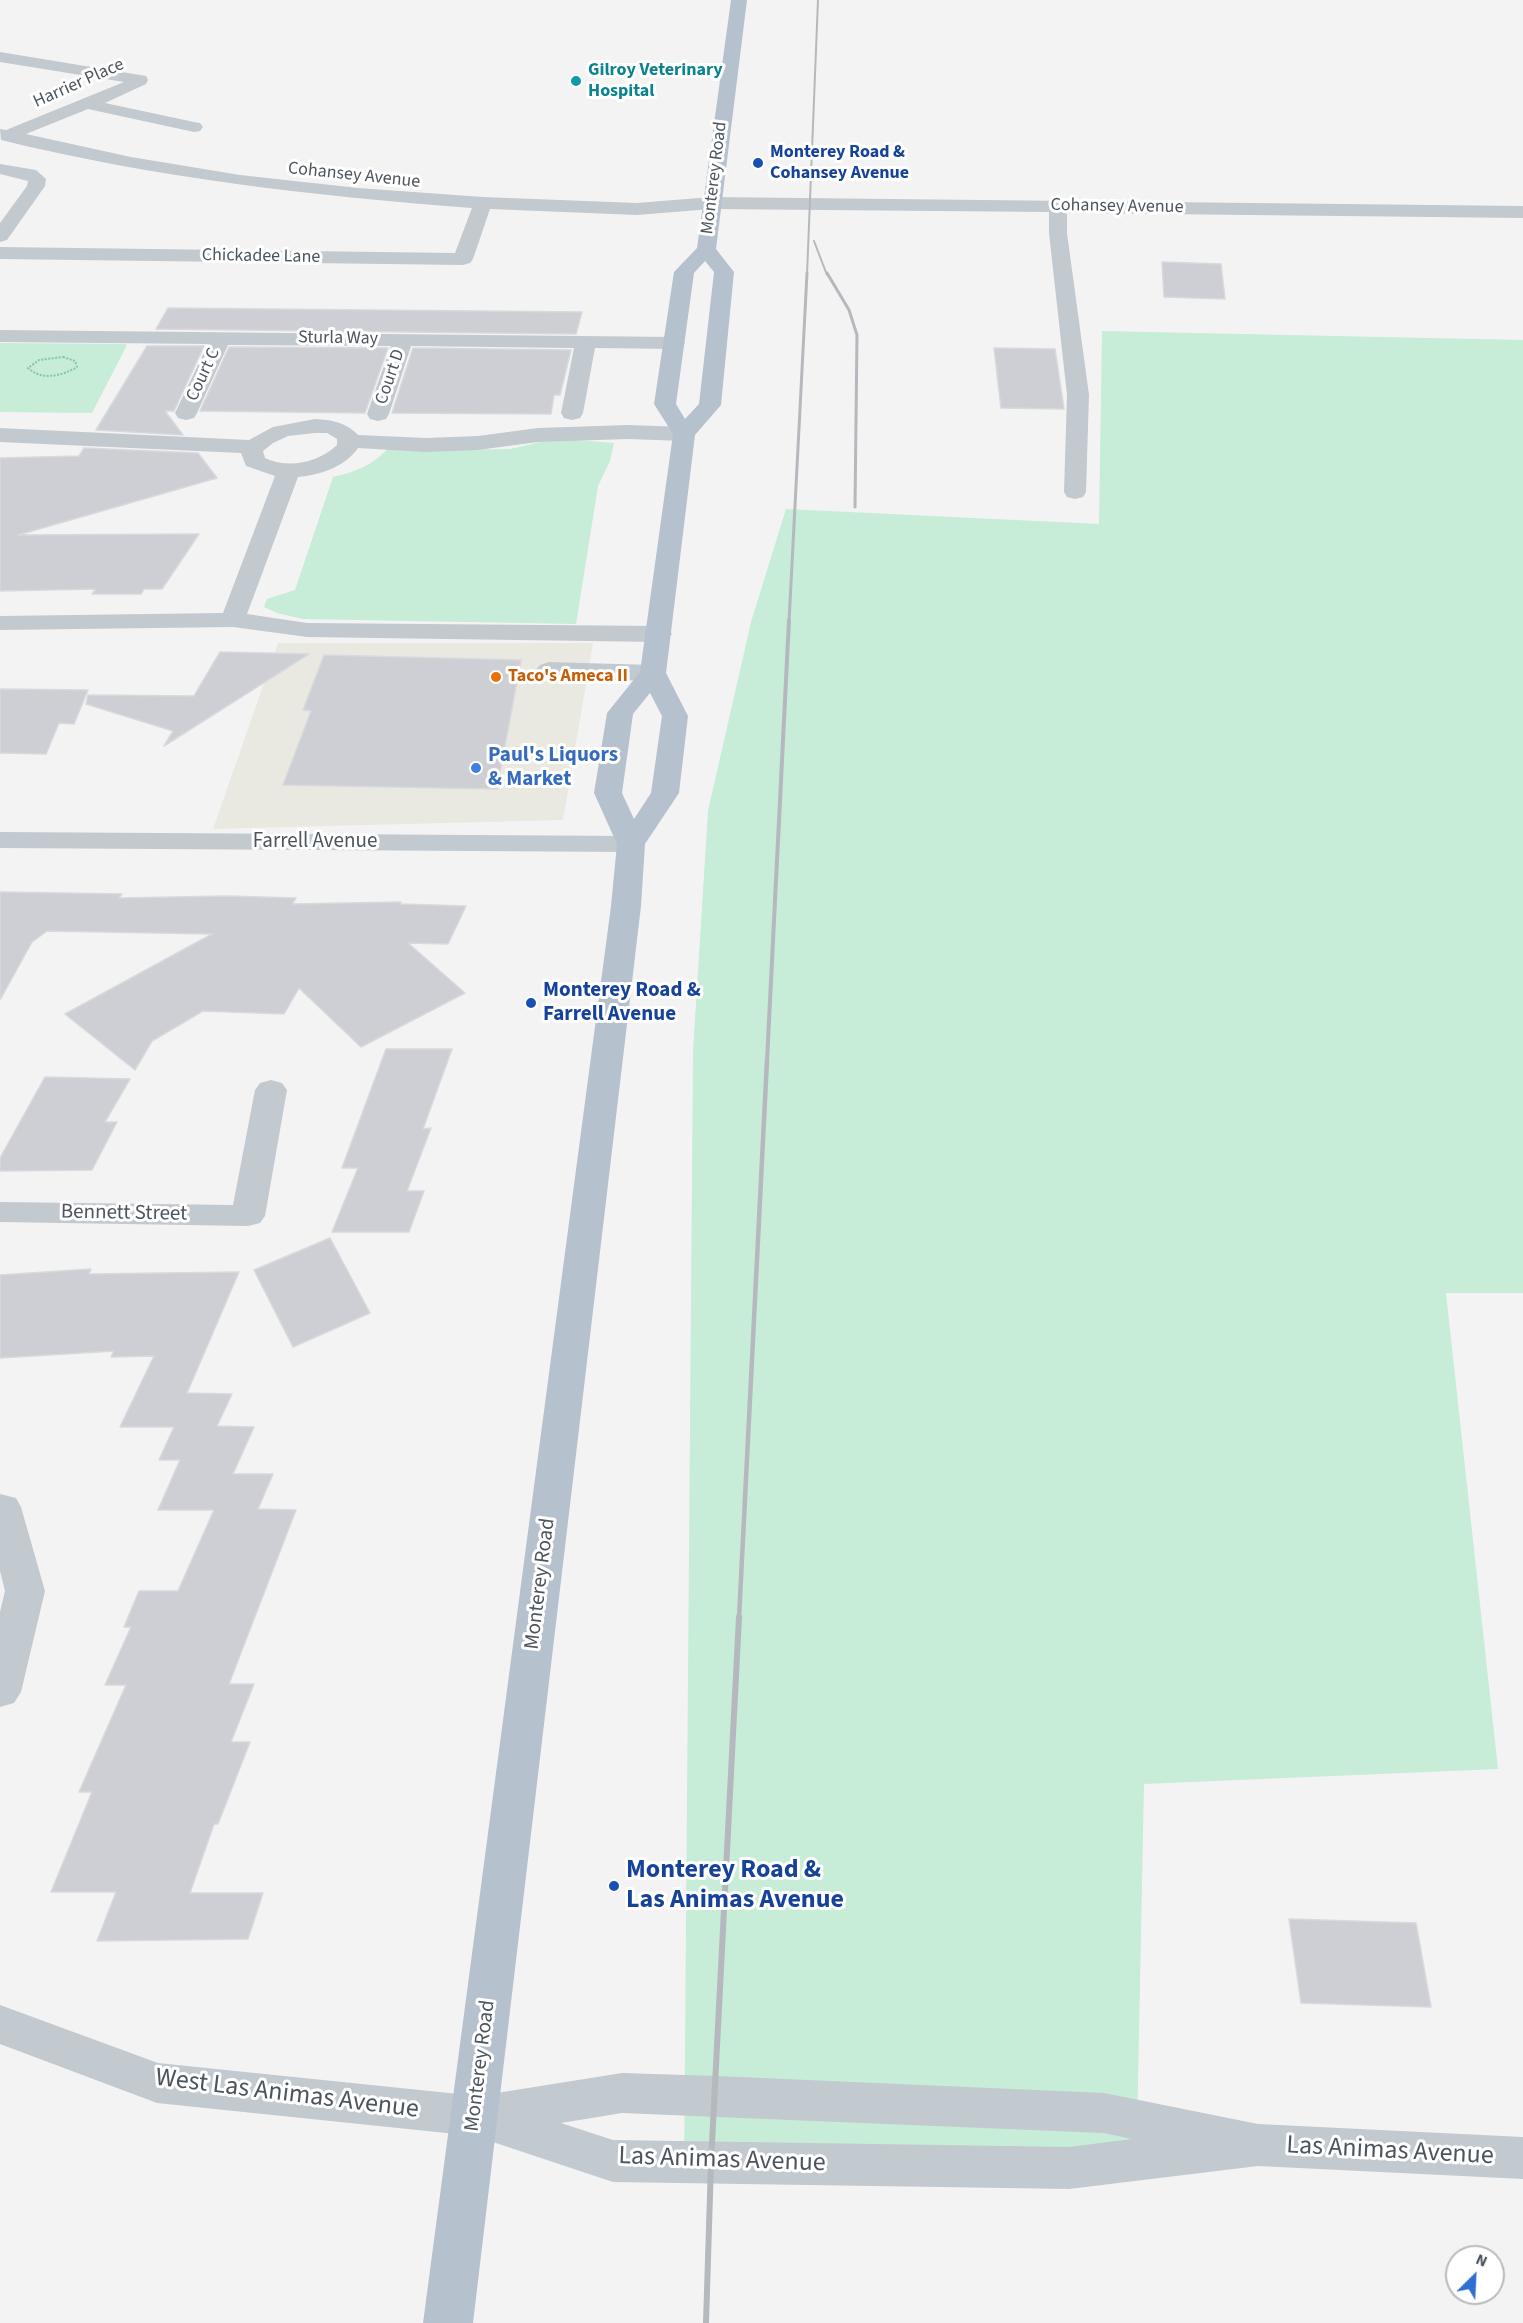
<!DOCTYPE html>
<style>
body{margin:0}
#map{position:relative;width:1523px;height:2323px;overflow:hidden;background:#f4f3f3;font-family:"Source Sans 3",sans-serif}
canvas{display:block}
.north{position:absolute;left:1445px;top:2245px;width:60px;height:60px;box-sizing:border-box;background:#fff;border:2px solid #b7bbbf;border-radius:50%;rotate:24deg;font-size:16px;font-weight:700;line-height:24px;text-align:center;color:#4c555e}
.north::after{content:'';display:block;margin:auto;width:21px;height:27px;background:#2f6ed2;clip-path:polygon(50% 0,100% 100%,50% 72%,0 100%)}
</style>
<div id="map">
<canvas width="1523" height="2323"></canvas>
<div class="north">N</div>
</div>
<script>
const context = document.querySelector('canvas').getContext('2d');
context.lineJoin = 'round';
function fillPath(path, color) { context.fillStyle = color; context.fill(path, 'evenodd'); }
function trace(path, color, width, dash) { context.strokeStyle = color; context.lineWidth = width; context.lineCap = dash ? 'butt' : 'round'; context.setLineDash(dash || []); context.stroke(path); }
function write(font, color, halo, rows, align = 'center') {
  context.font = font + ' "Source Sans 3",sans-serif'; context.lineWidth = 6; context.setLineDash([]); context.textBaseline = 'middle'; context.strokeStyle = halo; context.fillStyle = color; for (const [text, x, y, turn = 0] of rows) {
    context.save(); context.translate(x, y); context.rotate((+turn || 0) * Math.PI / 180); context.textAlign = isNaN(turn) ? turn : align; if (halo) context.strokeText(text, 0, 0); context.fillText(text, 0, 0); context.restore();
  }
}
fillPath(new Path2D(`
 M278,643H593L563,820L213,829Z`), '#eae9e1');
fillPath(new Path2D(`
 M1102,331L1523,340V1293H1446L1498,1769L1144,1784L1136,2180L684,2173L693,1051L708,811L751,622L786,509L1099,524Z
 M0,343L125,344L127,345L92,413L0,412Z
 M575,440L614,443L610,461L598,486L576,624L303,619L277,613L264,607L267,599L295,590L333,477C355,472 374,465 389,447L452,450L510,449L541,442Z`), '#c7ecd7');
const building = new Path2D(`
 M1162,262L1221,264L1225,299L1164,297Z
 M168,308L265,309L582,312L576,334L156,329Z
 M147,346H204L174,411H165L183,435L96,430Z
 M229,347L388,348L365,413L200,411Z
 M413,348L571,350L560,395H554L551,414L392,413Z
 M994,348L1055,349L1064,409L1001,408Z
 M84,448L198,453L217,478L18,535L199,534L162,589H144L141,594H92L96,589L0,591V458L79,456Z
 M220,652L309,654L164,746L173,731L86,704L88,695L194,696Z
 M324,655L521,660L497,789L283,785L311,711L303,710Z
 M0,689L88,690L74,724L59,723L46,754L0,753Z
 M0,892L122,894L119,898L228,896L296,898L292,904L401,902L400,904L466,906L448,944L408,943L465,993L361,1047L299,988L284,1014L203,1011L152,1041L135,1070L65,1014L212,934L47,931L32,942L0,1000Z
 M386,1049H452L423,1129L431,1128L407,1191H424L409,1232H332L358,1168H342Z
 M45,1077L130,1079L105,1122H117L92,1170L0,1171V1158Z
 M330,1238L370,1313L293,1347L254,1270Z
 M91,1269L89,1274L239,1272L187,1393L232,1394L217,1426L254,1427L233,1474H273L258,1509L296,1510L229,1684H254L231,1742H250L218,1824H214L190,1893H263L248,1939L97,1941L116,1892H51L92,1792H79L126,1685H105L131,1627H124L139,1591H178L214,1510H158L180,1460H159L174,1427H120L154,1356L111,1357L114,1351L0,1358V1275Z
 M1289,1919L1416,1923L1431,2007L1301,2003Z`);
fillPath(building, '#cdcfd4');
trace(building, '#d7d9dd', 1.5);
trace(new Path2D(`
 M63,357L75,361L77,367C62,376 42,381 28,368L39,360Z`), '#82c7a9', 2, [2, 1.5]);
fillPath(new Path2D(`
 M0,52L146,76L148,80L146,84L105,103L194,122L200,123L203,127L200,131L194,132L88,109L26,134L131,157L240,175L358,188L483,197L637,203L711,197L1523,206V218L1067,213V233L1089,395L1086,492L1083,497L1075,499L1067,497L1064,492L1067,395L1049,233V212L711,209L637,215L490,209L473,259L470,263L463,265L0,259V247L455,253L472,208C314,196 155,178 1,140L0,129L6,130L124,82L0,62Z
 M0,164L36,170L46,179L45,186L7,240L0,242V223L27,186L28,181L0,174Z
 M0,330L675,337L682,339L685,343L682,347L675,349L595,348L583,413L580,418L572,420L564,418L561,413L574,348L411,346L389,414L386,419L378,421L370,419L367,414L391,346L228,345L197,413L194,418L186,420L178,418L175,413L208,344L0,342Z
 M315,419C331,420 346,422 358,435L426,438L478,436L538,428L628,425L684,427L692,429L695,434L692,439L684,441L628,439L538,442L478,450L426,452L358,448C345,467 320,475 298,477L247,614L307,623L659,626L668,629L672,634L668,639L659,642L307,637L233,627L0,630V616L223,613L275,476L246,466L241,453L0,442V428L249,440L273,427ZM315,433H327L337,439V445C318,463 288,469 265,458L263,451L273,443L288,436Z
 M549,662L653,665L662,668L666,673L662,678L653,681L549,678L540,675L536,670L540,665Z
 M0,832L631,836L641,838L645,844L641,850L631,852L0,848Z
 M271,1080L282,1083L287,1090L265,1216L260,1223L248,1226L0,1222V1202L233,1205L255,1090L260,1083Z
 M0,1494L16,1498L21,1507L45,1591L21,1692L14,1703L0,1707V1612L5,1591L0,1571Z
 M0,2005L158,2063L478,2096L622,2073L716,2076L1104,2093L1258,2124L1523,2137V2179L1258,2166L1069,2189L613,2182L475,2136L157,2103L0,2044ZM622,2113L1104,2133L1132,2139L1069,2147L613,2140L561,2123Z`), '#c2c9cf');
fillPath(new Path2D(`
 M731,0H747L716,249L734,272L721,405L695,435L666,673L688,716L679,793L645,844L641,906L473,2323H423L611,906L617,844L594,793L607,713L640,672L673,434L654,404L674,272L697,248ZM705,261L714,272L699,404L685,419L676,404L694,273ZM650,693L662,716L651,793L634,819L622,793L633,714Z`), '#b6c1ce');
trace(new Path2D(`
 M814,241L827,275
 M807,275L818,0`), '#b5b8bc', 2);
trace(new Path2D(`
 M827,273L849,310L857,335L855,507
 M789,622L807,273`), '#b5b8bc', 3);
trace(new Path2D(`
 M767,1061L789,620`), '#b5b8bc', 4);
trace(new Path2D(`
 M739,1618L767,1060`), '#b5b8bc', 4.5);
trace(new Path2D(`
 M706,2323L711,2163L739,1617`), '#b5b8bc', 6);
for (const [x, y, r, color] of [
 [576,81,6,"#0f9aa8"],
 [758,163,6,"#1a4fb4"],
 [496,677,6,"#e8710a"],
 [476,768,6,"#3f7fe0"],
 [531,1003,6,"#1a4fb4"],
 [614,1886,6,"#1a4fb4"]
]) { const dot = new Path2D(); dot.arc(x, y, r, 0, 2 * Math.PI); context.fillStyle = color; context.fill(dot); trace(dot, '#fff', 2); }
write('bold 18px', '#0d838f', '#fff', [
 ["Gilroy Veterinary",588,71],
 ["Hospital",588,92]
], 'left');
write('18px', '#4c555e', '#fff', [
 ["Harrier Place",79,84,-24],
 ["Cohansey Avenue",354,176,6],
 ["Monterey Road",715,178,-83],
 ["Cohansey Avenue",1117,207,1],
 ["Chickadee Lane",261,257,1],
 ["Sturla Way",338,339,1],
 ["Court C",204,375,-65],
 ["Court D",391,377,-71]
]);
write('bold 18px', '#164399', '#fff', [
 ["Monterey Road &",770,153],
 ["Cohansey Avenue",770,174]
], 'left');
write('bold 18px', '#c56008', '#fff', [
 ["Taco's Ameca II",508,677]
], 'left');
write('bold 21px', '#366cbe', '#fff', [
 ["Paul's Liquors",488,756],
 ["& Market",488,780]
], 'left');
write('21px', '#4c555e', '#fff', [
 ["Farrell Avenue",315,842],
 ["Bennett Street",124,1214,1],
 ["Monterey Road",541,1584,-83],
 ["Monterey Road",481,2066,-83]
]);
write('bold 21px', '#164399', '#fff', [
 ["Monterey Road &",543,991],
 ["Farrell Avenue",543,1015]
], 'left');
write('bold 26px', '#164399', '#fff', [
 ["Monterey Road &",626,1871],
 ["Las Animas Avenue",626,1901]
], 'left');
write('26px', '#4c555e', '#fff', [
 ["West Las Animas Avenue",287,2095,7],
 ["Las Animas Avenue",1390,2152,3],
 ["Las Animas Avenue",722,2161,2]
]);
</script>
